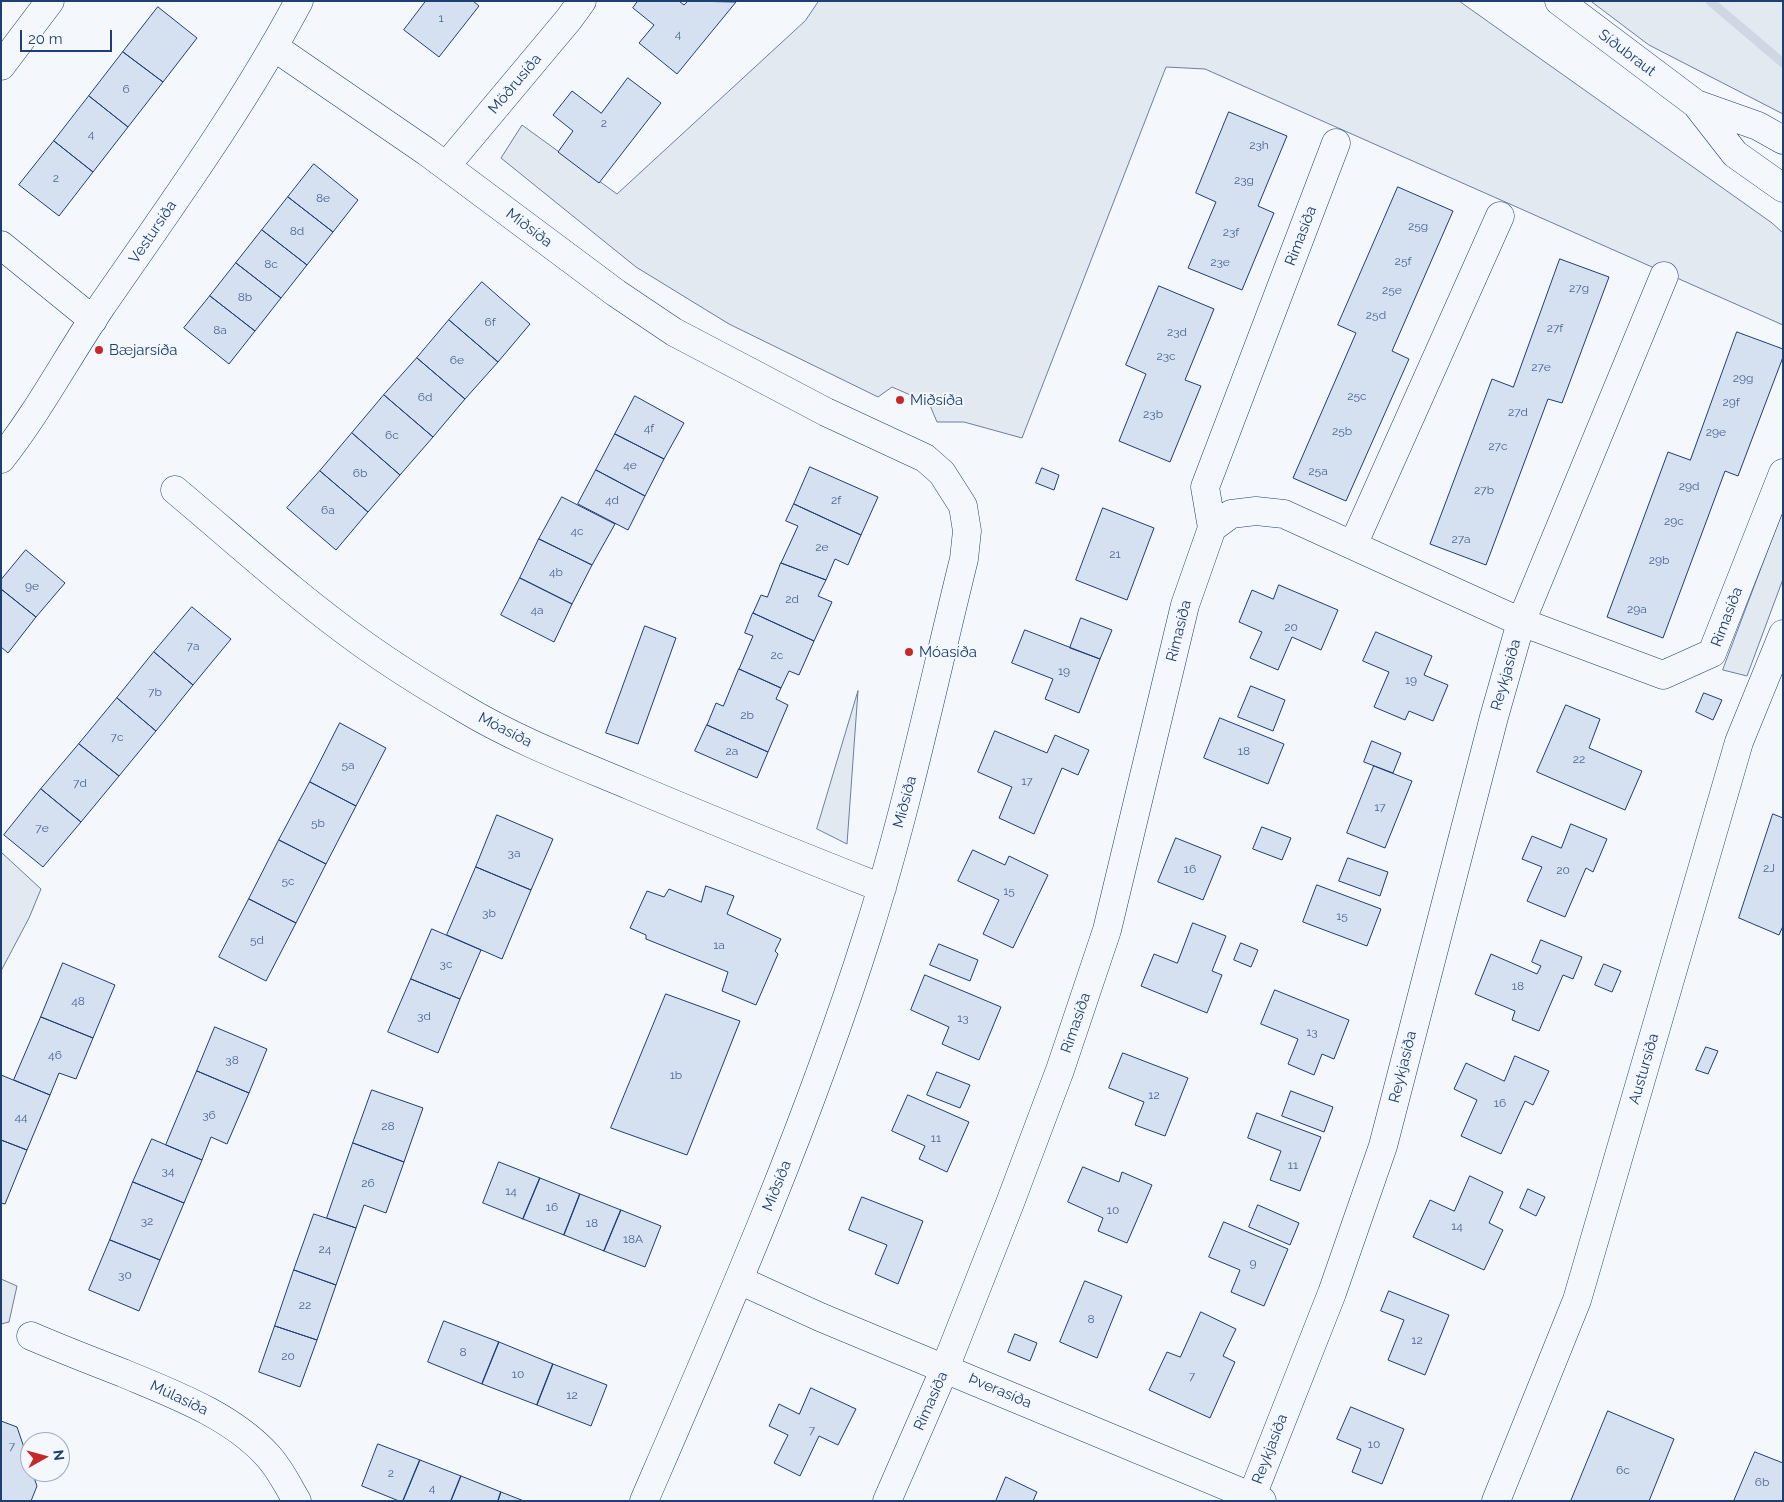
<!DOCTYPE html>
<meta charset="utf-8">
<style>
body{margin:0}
#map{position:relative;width:1784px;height:1502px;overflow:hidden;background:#f4f7fb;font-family:Raleway,sans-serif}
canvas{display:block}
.frame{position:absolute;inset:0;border:2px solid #1d3f73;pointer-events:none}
.north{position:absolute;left:20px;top:1432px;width:50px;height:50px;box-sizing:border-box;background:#f4f7fb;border:1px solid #9eadc5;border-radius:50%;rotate:83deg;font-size:14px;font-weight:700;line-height:20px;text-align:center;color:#1d3f73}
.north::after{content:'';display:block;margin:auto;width:18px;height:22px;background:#c62828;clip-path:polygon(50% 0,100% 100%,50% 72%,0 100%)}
.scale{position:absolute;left:20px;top:30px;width:92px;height:22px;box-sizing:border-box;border:2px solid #1d3f73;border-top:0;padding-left:6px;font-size:15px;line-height:18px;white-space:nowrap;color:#1d3f73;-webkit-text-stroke:4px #f4f7fb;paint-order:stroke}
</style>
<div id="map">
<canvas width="1784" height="1502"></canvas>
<div class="frame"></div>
<div class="north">N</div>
<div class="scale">20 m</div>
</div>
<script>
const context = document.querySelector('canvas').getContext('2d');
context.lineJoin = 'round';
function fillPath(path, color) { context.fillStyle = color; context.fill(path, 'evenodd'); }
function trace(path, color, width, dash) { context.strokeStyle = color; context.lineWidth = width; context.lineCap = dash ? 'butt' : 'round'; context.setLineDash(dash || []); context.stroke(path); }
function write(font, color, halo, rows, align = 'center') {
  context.font = font + ' Raleway,sans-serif'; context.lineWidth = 4; context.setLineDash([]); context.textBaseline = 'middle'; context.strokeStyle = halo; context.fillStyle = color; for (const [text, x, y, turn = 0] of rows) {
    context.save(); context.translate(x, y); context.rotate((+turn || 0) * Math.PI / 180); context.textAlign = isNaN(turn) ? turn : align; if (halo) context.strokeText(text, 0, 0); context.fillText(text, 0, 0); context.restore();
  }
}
const green = new Path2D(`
 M819,1H1459L1772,223L1783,233V325L1205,69L1166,67L1022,438L964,422H937L929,403L892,387L878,397L729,324L636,267L501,158L522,125L617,194L805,21Z
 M1591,1H1783V114L1649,45Z
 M1783,510V579L1747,676L1723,670Z
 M858,691L847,844L817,829Z
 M1,852L41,889L29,918L1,971Z
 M1,1279L17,1286L9,1322L1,1324Z`);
fillPath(green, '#e3e9f0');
trace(green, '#687fa3', 1);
trace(new Path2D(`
 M1710,1L1783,63`), '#cfd7e4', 9);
const building = new Path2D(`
 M426,1H473L479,6L439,57L404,30Z
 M638,1H679L684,5L688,1L736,2L677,74L639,43L654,25L633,8Z
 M158,7L197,38L163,82L123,52Z
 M123,52L163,82L128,127L89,96Z
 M628,78L661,103L599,183L558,152L573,131L553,115L572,91L601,113Z
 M89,96L128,127L93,172L54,141Z
 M1229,112L1287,136L1258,206L1274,213L1242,290L1188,268L1216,202L1196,193Z
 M54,141L93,172L59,216L19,185Z
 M314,164L358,200L333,232L288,197Z
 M1398,187L1453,211L1392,351L1409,359L1346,501L1293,478L1356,333L1338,325Z
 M288,197L333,232L307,265L262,230Z
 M262,230L307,265L281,298L236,263Z
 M1560,259L1609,277L1562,403L1548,399L1486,565L1430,544L1492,379L1513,387Z
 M236,263L281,298L255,331L210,296Z
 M482,282L530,324L498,362L449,320Z
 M1159,286L1214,309L1185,380L1201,386L1170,462L1119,441L1146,374L1126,365Z
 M210,296L255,331L229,364L184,328Z
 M449,320L498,362L465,399L417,358Z
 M1737,332L1783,349V357L1738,476L1725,471L1663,638L1607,617L1668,452L1690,460Z
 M417,358L465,399L433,437L384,395Z
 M384,395L433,437L400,475L352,433Z
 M635,396L684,423L664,459L615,434Z
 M352,433L400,475L368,512L320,471Z
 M615,434L664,459L645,496L596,470Z
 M810,467L878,497L861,535L794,504Z
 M1042,468L1059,475L1054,490L1036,483Z
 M596,470L645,496L628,530L578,504Z
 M320,471L368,512L336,550L287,508Z
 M562,497L615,524L592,565L539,539Z
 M794,504L861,535L848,565L835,559L826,580L781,563L798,526L786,521Z
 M1103,508L1154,528L1127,600L1076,580Z
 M539,539L592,565L572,604L520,578Z
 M26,550L65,583L36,617L1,589V580Z
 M781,563L826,580L818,596L832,602L814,641L753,613L761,595L767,597Z
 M520,578L572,604L554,642L501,615Z
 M1279,585L1338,610L1321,650L1292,637L1278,670L1250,658L1262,632L1239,622L1252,590L1273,599Z
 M1,589L36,617L8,653L1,647Z
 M192,607L231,639L193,685L154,652Z
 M753,613L814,641L799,675L789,671L781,688L739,669L753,636L745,633Z
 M1081,618L1112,630L1100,659L1070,648Z
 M645,626L676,638L638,744L606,733Z
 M1025,630L1100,659L1079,713L1045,699L1053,679L1012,663Z
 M1376,632L1432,656L1424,675L1448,685L1433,721L1409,711L1405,720L1374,707L1389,672L1363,661Z
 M154,652L193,685L156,731L117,698Z
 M739,669L781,688L776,699L788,705L768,752L707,725L716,703L723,706Z
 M1251,686L1285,700L1273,731L1238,717Z
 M1704,693L1722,700L1713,720L1696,712Z
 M117,698L156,731L119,776L79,744Z
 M1566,705L1600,719L1589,748L1642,771L1625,810L1537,772Z
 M1220,718L1284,744L1268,784L1204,758Z
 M340,723L386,748L356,806L310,782Z
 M707,725L768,752L757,778L695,751Z
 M995,731L1047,753L1055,735L1089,750L1078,775L1062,768L1034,834L999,818L1012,787L978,772Z
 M1372,741L1401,753L1393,773L1364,762Z
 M79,744L119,776L81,822L41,789Z
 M1374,766L1412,781L1385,848L1347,833Z
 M310,782L356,806L326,864L279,840Z
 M41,789L81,822L43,867L4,835Z
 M1773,814L1783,818V926L1779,935L1739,918Z
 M497,815L553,839L531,890L476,867Z
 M1571,824L1607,839L1593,872L1586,868L1565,917L1527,901L1542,867L1522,859L1532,836L1561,848Z
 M1262,827L1291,838L1282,860L1253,849Z
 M1176,838L1221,856L1203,900L1158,882Z
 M279,840L326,864L296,923L249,899Z
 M973,850L1005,865L1009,856L1048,875L1013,948L983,934L999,900L958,881Z
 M1348,858L1388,872L1380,896L1339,881Z
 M476,867L531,890L502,959L447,935Z
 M1317,885L1381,909L1367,946L1303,922Z
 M706,886L734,896L727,914L781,939L775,951L778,954L756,1005L722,991L728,972L646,939V935L630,928L647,891L664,897L669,889L701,902Z
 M249,899L296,923L266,981L219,957Z
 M1193,923L1226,936L1212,971L1222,975L1207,1013L1141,986L1154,954L1177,963Z
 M432,929L481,950L460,999L411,979Z
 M1541,940L1582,957L1573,979L1563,975L1539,1031L1512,1020L1515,1011L1475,994L1491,954L1537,974L1541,966L1532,962Z
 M1241,943L1258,950L1251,967L1234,960Z
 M939,944L978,960L970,981L930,965Z
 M63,963L115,985L93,1038L41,1017Z
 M1604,964L1621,971L1612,992L1595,985Z
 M925,975L1001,1007L979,1060L942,1044L949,1027L911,1010Z
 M411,979L460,999L438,1053L388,1032Z
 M1275,990L1349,1020L1334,1059L1322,1054L1314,1075L1288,1064L1298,1039L1261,1024Z
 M666,994L740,1021L687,1155L611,1128Z
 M41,1017L93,1038L76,1079L59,1073L50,1095L14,1080Z
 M215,1027L267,1049L249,1093L197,1071Z
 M1706,1047L1718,1051L1708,1074L1696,1070Z
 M1123,1053L1188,1078L1165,1136L1135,1125L1144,1102L1109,1088Z
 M1515,1056L1549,1071L1533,1105L1525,1101L1501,1154L1461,1136L1477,1100L1454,1089L1466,1063L1504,1081Z
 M197,1071L249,1093L227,1144L211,1137L202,1160L166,1145Z
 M937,1072L970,1085L960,1108L927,1095Z
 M1,1075L50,1095L27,1150L1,1140Z
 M372,1090L423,1108L404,1162L353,1143Z
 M1291,1091L1333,1107L1324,1132L1282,1116Z
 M908,1095L969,1122L947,1172L919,1159L925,1146L892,1131Z
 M1257,1113L1321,1137L1300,1191L1270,1180L1281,1151L1248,1138Z
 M152,1139L202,1160L184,1203L133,1182Z
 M1,1140L27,1150L5,1204L1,1203Z
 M353,1143L404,1162L386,1213L364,1205L356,1228L327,1218Z
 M499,1162L540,1178L523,1219L483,1203Z
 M1083,1167L1119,1182L1122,1172L1152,1185L1127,1243L1098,1231L1103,1218L1068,1202Z
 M1470,1176L1503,1192L1489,1223L1503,1230L1484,1270L1413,1237L1430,1200L1454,1211Z
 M540,1178L580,1194L564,1235L523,1219Z
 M133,1182L184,1203L160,1260L110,1240Z
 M1528,1189L1545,1197L1536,1216L1520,1208Z
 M580,1194L621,1210L604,1251L564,1235Z
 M862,1197L923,1221L898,1284L875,1274L887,1245L849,1230Z
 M1258,1205L1299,1223L1290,1245L1249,1227Z
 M621,1210L661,1226L645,1267L604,1251Z
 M314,1214L356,1228L336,1285L294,1270Z
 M1224,1222L1288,1249L1264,1306L1231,1292L1240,1270L1209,1257Z
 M110,1240L160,1260L139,1311L89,1290Z
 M294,1270L336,1285L317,1340L275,1326Z
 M1085,1281L1122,1296L1097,1358L1060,1342Z
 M1389,1291L1449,1315L1425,1375L1388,1360L1404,1320L1381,1311Z
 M1201,1312L1236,1329L1223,1356L1235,1362L1210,1418L1149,1390L1167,1352L1180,1357Z
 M444,1321L499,1342L482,1384L428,1362Z
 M275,1326L317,1340L300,1387L259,1372Z
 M1015,1334L1037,1343L1030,1361L1008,1352Z
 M499,1342L553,1364L537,1405L482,1384Z
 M553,1364L607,1385L591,1426L537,1405Z
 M811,1388L856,1409L838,1445L819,1436L800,1476L774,1463L788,1435L769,1426L779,1404L799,1414Z
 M1351,1407L1404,1429L1382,1484L1352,1472L1361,1449L1337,1439Z
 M1608,1411L1674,1439L1649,1501H1571Z
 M1,1421L17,1427L30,1465V1472H32L37,1486L31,1501H1Z
 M378,1444L420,1460L403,1501H399L362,1486Z
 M1755,1452L1783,1463V1501H1734Z
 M420,1460L461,1476L451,1501H403Z
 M461,1476L501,1492L498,1501H451Z
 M1006,1477L1037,1492L1033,1501H996Z
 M501,1492L524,1501H498Z`);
fillPath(building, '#d5e0f0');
trace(building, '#1d3f73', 1);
const minor = new Path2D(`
 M274,47L427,152L616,293L674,332L826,412L925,458L942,473L963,506L967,531L964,559C933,684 907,810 868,933C807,1127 725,1314 644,1501
 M1,66L50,1
 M446,166L569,19L582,1
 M1,245L93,320
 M175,490C237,542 297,597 363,644C395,667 429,688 463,708C516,740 574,762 631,786C714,821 798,855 882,888
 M1212,528L1205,487L1336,143
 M1353,545L1500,216
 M739,1280L820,1317L1262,1501
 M31,1336C61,1349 92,1361 123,1373C173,1394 231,1415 268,1456C280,1469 288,1486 297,1501
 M887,1501L945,1368L1010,1203L1060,1070L1107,930L1185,605L1212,528L1231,514L1256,511L1284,514L1521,622L1663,675L1712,653L1783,473
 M1250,1501L1332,1293L1383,1146L1494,717L1521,622L1664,276
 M1496,1501L1577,1300L1739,742L1783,634`);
const tertiary = new Path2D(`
 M1559,1L1696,104L1735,154L1783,188
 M1696,104L1758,126L1783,140
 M1,459C39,411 67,357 101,307C170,207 242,108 299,1`);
trace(minor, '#1d3f73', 29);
trace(tertiary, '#1d3f73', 29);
trace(minor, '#f4f7fb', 28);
trace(tertiary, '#f4f7fb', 28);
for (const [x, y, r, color] of [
 [99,350,5,"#c62828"],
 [900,400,5,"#c62828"],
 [909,652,5,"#c62828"]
]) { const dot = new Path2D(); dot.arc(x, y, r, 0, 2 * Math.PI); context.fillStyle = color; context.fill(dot); trace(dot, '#f4f7fb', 2); }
write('12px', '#4b6792', null, [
 ["1",441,18],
 ["4",678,34],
 ["6",126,89],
 ["2",604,123],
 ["4",91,134],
 ["23h",1259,145],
 ["2",56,178],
 ["23g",1244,180],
 ["8e",323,198],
 ["25g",1418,226],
 ["8d",297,231],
 ["23f",1231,232],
 ["25f",1403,261],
 ["23e",1220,262],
 ["8c",271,264],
 ["27g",1579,288],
 ["25e",1392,290],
 ["8b",245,297],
 ["25d",1376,315],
 ["6f",490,322],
 ["27f",1555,328],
 ["8a",220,330],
 ["23d",1177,332],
 ["23c",1166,356],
 ["6e",457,360],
 ["27e",1541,367],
 ["29g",1743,378],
 ["25c",1357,396],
 ["6d",425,397],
 ["29f",1731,402],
 ["27d",1518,412],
 ["23b",1153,414],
 ["4f",649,428],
 ["25b",1342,431],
 ["29e",1716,432],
 ["6c",392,435],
 ["27c",1498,446],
 ["4e",630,465],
 ["25a",1318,471],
 ["6b",360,473],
 ["29d",1689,486],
 ["27b",1484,490],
 ["4d",612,500],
 ["2f",836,500],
 ["6a",328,510],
 ["29c",1674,521],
 ["4c",577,531],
 ["27a",1461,539],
 ["2e",822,547],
 ["21",1115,554],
 ["29b",1659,560],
 ["4b",556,572],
 ["9e",32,586],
 ["2d",792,599],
 ["29a",1637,609],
 ["4a",537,610],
 ["20",1291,627],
 ["7a",193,646],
 ["2c",777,655],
 ["19",1064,671],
 ["19",1411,680],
 ["7b",155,692],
 ["2b",747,715],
 ["7c",117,737],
 ["2a",732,751],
 ["18",1244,751],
 ["22",1579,759],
 ["5a",348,765],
 ["17",1027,781],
 ["7d",80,783],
 ["17",1380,807],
 ["5b",318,823],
 ["7e",42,828],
 ["3a",514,853],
 ["2J",1769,868],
 ["16",1190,869],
 ["20",1563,870],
 ["5c",288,881],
 ["15",1009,891],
 ["3b",489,913],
 ["15",1342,916],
 ["5d",257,940],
 ["1a",719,945],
 ["3c",446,964],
 ["18",1518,986],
 ["48",78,1001],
 ["3d",424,1016],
 ["13",963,1018],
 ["13",1312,1032],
 ["46",55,1055],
 ["38",232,1060],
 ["1b",676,1075],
 ["12",1154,1095],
 ["16",1500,1103],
 ["36",209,1115],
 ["44",21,1117],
 ["28",388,1126],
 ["11",936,1138],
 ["11",1293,1165],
 ["34",168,1171],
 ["26",368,1183],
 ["14",511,1191],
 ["16",552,1207],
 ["10",1113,1210],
 ["32",147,1221],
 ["18",592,1223],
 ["14",1457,1226],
 ["18A",633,1239],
 ["24",325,1249],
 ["9",1253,1263],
 ["30",125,1275],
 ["22",305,1305],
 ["8",1091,1319],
 ["12",1417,1340],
 ["8",463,1352],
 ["20",288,1356],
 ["10",518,1374],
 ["7",1192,1376],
 ["12",572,1395],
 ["7",812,1430],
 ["10",1374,1444],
 ["7",12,1446],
 ["6c",1623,1470],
 ["2",391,1473],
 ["6b",1762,1482],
 ["4",432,1488]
]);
write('15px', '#1d3f73', '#f4f7fb', [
 ["Síðubraut",1627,53,37],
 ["Möðrusíða",515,84,-50],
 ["Miðsíða",529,228,37],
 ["Vestursíða",153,232,-56],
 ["Rimasíða",1301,236,-69],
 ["Rimasíða",1727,617,-69],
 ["Rimasíða",1179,631,-76],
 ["Reykjasíða",1506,675,-74],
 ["Móasíða",505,730,27],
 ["Miðsíða",905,802,-75],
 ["Rimasíða",1076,1023,-71],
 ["Reykjasíða",1403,1067,-76],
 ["Austursíða",1644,1069,-74],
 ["Miðsíða",777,1186,-68],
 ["Þverasíða",1000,1391,23],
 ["Múlasíða",179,1398,25],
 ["Rimasíða",931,1401,-66],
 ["Reykjasíða",1270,1449,-69]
]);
write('15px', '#1d3f73', '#f4f7fb', [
 ["Bæjarsíða",109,350],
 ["Miðsíða",910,400],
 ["Móasíða",919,652]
], 'left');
</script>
